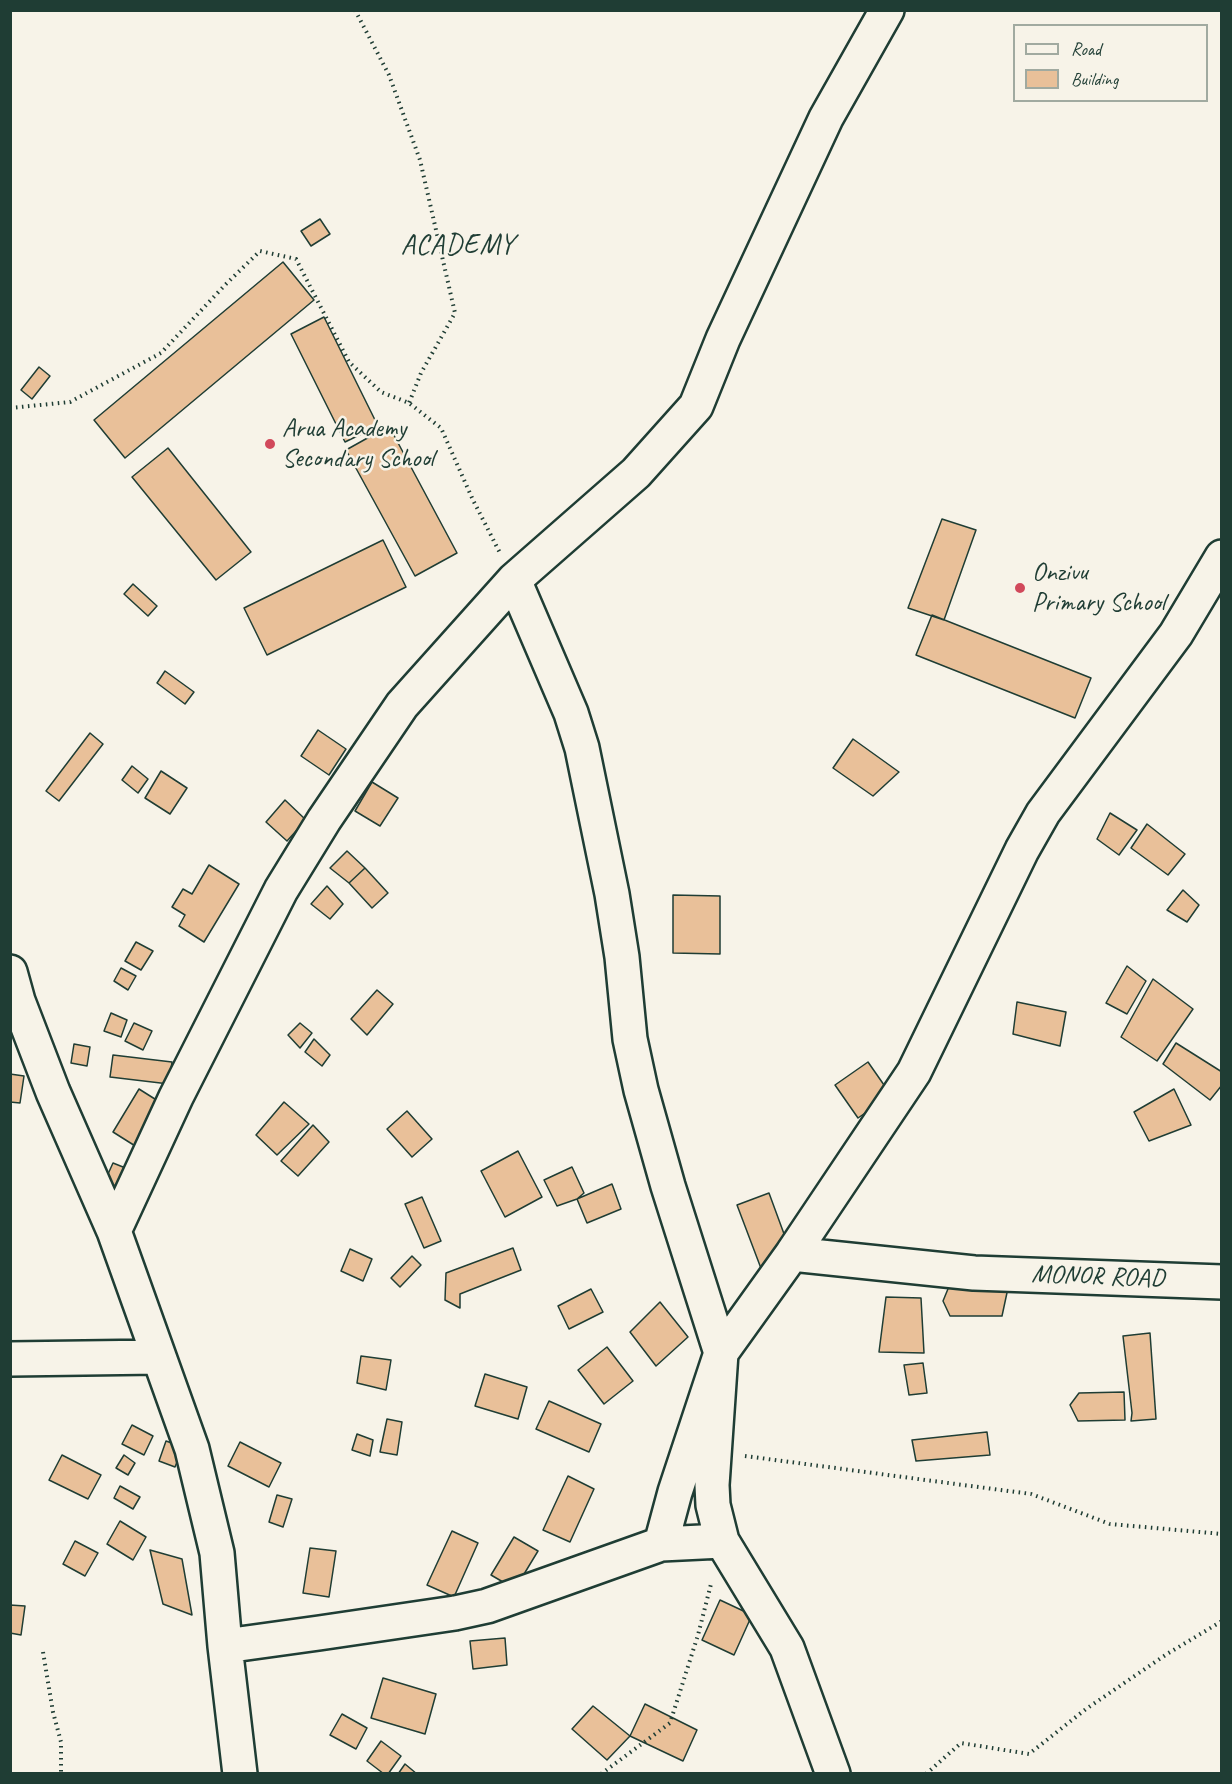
<!DOCTYPE html>
<style>
body{margin:0}
#map{position:relative;width:1232px;height:1784px;overflow:hidden;background:#f7f3e8;font-family:Caveat,sans-serif}
canvas{display:block}
.frame{position:absolute;inset:0;border:12px solid #1f3d34;pointer-events:none}
.legend{position:absolute;left:1013px;top:24px;width:195px;height:78px;box-sizing:border-box;background:#f7f3e8;border:2px solid #a1aaa0;margin:0;padding:8px 10px;list-style:none;font-size:18px;color:#1f3d34}
.legend li{display:flex;align-items:center;gap:12px;height:30px}
.legend b{width:30px;border:2px solid #a1aaa0}
</style>
<div id="map">
<canvas width="1232" height="1784"></canvas>
<div class="frame"></div>
<ul class="legend">
<li><b style="height:8px;background:#f7f3e8"></b>Road</li>
<li><b style="height:16px;background:#e9c099"></b>Building</li>
</ul>
</div>
<script>
const context = document.querySelector('canvas').getContext('2d');
context.lineJoin = 'round';
function fillPath(path, color) { context.fillStyle = color; context.fill(path, 'evenodd'); }
function trace(path, color, width, dash) { context.strokeStyle = color; context.lineWidth = width; context.lineCap = dash ? 'butt' : 'round'; context.setLineDash(dash || []); context.stroke(path); }
function write(font, color, halo, rows, align = 'center') {
  context.font = font + ' Caveat,sans-serif'; context.lineWidth = 5; context.setLineDash([]); context.textBaseline = 'middle'; context.strokeStyle = halo; context.fillStyle = color; for (const [text, x, y, turn = 0] of rows) {
    context.save(); context.translate(x, y); context.rotate((+turn || 0) * Math.PI / 180); context.textAlign = isNaN(turn) ? turn : align; if (halo) context.strokeText(text, 0, 0); context.fillText(text, 0, 0); context.restore();
  }
}
const building = new Path2D(`
 M320,219L330,234L311,246L301,231Z
 M283,262L314,300L125,458L94,420Z
 M324,317L378,426L345,442L291,334Z
 M39,367L50,376L32,399L21,390Z
 M389,426L457,553L415,576L346,450Z
 M168,448L251,552L216,580L132,477Z
 M942,519L976,530L944,620L908,608Z
 M383,540L406,587L267,655L244,608Z
 M133,584L157,606L148,616L124,594Z
 M932,615L1091,678L1075,718L916,655Z
 M165,671L194,692L185,704L157,683Z
 M318,730L346,749L329,775L301,756Z
 M90,733L103,744L59,801L46,791Z
 M853,739L899,772L873,796L833,768Z
 M132,766L148,779L138,793L122,780Z
 M161,771L187,788L170,814L145,798Z
 M372,782L398,798L380,826L355,811Z
 M285,800L306,820L287,841L266,822Z
 M1110,813L1137,830L1119,855L1097,839Z
 M1147,824L1185,854L1168,875L1131,848Z
 M347,851L365,868L349,883L330,868Z
 M209,865L239,884L204,942L179,926L185,915L172,907L183,889L192,894Z
 M365,868L388,893L372,908L349,883Z
 M327,886L343,904L330,919L311,904Z
 M1183,890L1199,905L1187,922L1167,910Z
 M673,895L720,896V954L673,953Z
 M136,942L153,951L141,970L125,961Z
 M1127,966L1146,981L1127,1014L1106,1003Z
 M121,968L136,976L128,990L114,981Z
 M1153,979L1193,1009L1157,1061L1121,1037Z
 M377,990L393,1004L367,1035L351,1019Z
 M1017,1002L1066,1012L1060,1046L1013,1034Z
 M111,1013L127,1020L121,1037L104,1031Z
 M134,1023L152,1031L143,1050L125,1041Z
 M300,1023L312,1033L300,1048L288,1035Z
 M314,1039L330,1055L322,1066L305,1052Z
 M1176,1043L1222,1072V1085L1210,1100L1163,1064Z
 M74,1044L90,1047L87,1066L71,1063Z
 M113,1055L172,1062L169,1084L110,1077Z
 M868,1062L891,1095L858,1118L835,1085Z
 M10,1074L24,1076L20,1103L10,1102Z
 M139,1089L166,1106L140,1149L113,1132Z
 M1174,1089L1191,1125L1149,1141L1134,1112Z
 M284,1102L309,1124L277,1155L256,1135Z
 M407,1111L432,1139L412,1157L387,1129Z
 M313,1125L329,1142L298,1176L281,1161Z
 M518,1151L542,1197L505,1217L481,1171Z
 M113,1163L133,1171L123,1194L103,1185Z
 M572,1167L584,1193L577,1199L557,1206L544,1180Z
 M612,1184L621,1209L587,1223L577,1199Z
 M769,1193L787,1242L762,1271L737,1205Z
 M422,1197L441,1241L424,1248L405,1204Z
 M513,1248L521,1270L460,1294V1308L445,1300L446,1273Z
 M350,1249L372,1259L363,1281L341,1271Z
 M412,1256L421,1265L400,1287L391,1278Z
 M950,1284L1008,1288L1002,1316H950L943,1301Z
 M591,1289L603,1312L569,1329L558,1306Z
 M886,1297L921,1298L924,1353L879,1352Z
 M660,1302L688,1337L656,1366L630,1332Z
 M1150,1333L1156,1419L1131,1421L1132,1413L1123,1336Z
 M607,1347L633,1381L604,1404L578,1370Z
 M361,1356L391,1360L386,1390L357,1383Z
 M923,1363L927,1393L909,1395L904,1365Z
 M485,1374L527,1387L518,1419L475,1406Z
 M1124,1392L1125,1420L1078,1421L1070,1405L1079,1393Z
 M549,1401L601,1424L589,1452L536,1429Z
 M387,1419L402,1422L397,1455L380,1452Z
 M132,1425L153,1436L144,1455L122,1444Z
 M987,1432L990,1455L916,1461L912,1440Z
 M357,1434L373,1440L370,1456L352,1450Z
 M166,1441L183,1447L175,1467L159,1461Z
 M240,1442L281,1463L269,1487L228,1466Z
 M62,1455L101,1475L88,1499L49,1480Z
 M124,1455L135,1463L128,1475L116,1468Z
 M568,1476L594,1489L570,1542L543,1530Z
 M120,1486L140,1497L133,1509L114,1498Z
 M277,1495L292,1499L283,1527L269,1522Z
 M120,1521L146,1537L133,1560L107,1544Z
 M452,1531L478,1543L454,1597L427,1585Z
 M514,1537L538,1551L515,1589L491,1575Z
 M75,1541L98,1553L85,1576L63,1564Z
 M310,1548L336,1551L329,1597L303,1593Z
 M150,1550L182,1559L192,1615L163,1604Z
 M720,1600L752,1615L734,1655L702,1640Z
 M10,1605L25,1606L21,1635L10,1633Z
 M505,1638L507,1665L473,1669L470,1641Z
 M383,1678L436,1694L425,1734L371,1718Z
 M645,1704L697,1730L683,1761L630,1736Z
 M593,1706L630,1736L607,1760L572,1729Z
 M342,1714L367,1728L356,1749L330,1735Z
 M381,1741L401,1756L388,1774H384L367,1761Z
 M405,1764L417,1774H398Z`);
fillPath(building, '#e9c099');
trace(building, '#1f3d34', 1.5);
const minor = new Path2D(`
 M514,580L571,713L582,748L612,894L622,957L630,1039L641,1090L668,1186L721,1353L712,1485L713,1505L722,1541L787,1648L833,1774
 M10,972L18,1001L53,1092L114,1231L192,1449L217,1553L225,1646L240,1774
 M114,1231L176,1097L281,890L324,820L402,705L514,580L636,473L696,406L723,339L826,118L887,10
 M792,1254L974,1273L1222,1282
 M10,1359L158,1357
 M661,1544L675,1492L721,1353L792,1254L914,1072L1022,850L1043,813L1176,634L1222,557
 M225,1646L319,1633L455,1613L487,1606L661,1544L722,1541`);
trace(minor, '#1f3d34', 38);
trace(new Path2D(`
 M355,10L389,75L420,160L455,313L421,373L409,403
 M10,408L70,402L161,353L225,285L260,251L296,259L349,362L381,392L409,403L441,428L473,500L500,553
 M745,1456L1031,1494L1110,1524L1222,1534
 M43,1652L53,1712L61,1742V1774
 M601,1774L670,1723L698,1635L711,1584
 M926,1774L961,1743L1029,1754L1086,1709L1167,1654L1222,1621`), '#1f3d34', 4, [1.5, 4.5]);
trace(minor, '#f7f3e8', 33);
for (const [x, y, r, color] of [
 [270,444,6,"#d1495b"],
 [1020,588,6,"#d1495b"]
]) { const dot = new Path2D(); dot.arc(x, y, r, 0, 2 * Math.PI); context.fillStyle = color; context.fill(dot); trace(dot, '#f7f3e8', 2); }
write('26px', '#1f3d34', '#f7f3e8', [
 ["Arua Academy",282,429],
 ["Secondary School",282,459],
 ["Onzivu",1032,573],
 ["Primary School",1032,603]
], 'left');
write('26px', '#1f3d34', '#f7f3e8', [
 ["MONOR ROAD",1098,1277,2]
]);
context.letterSpacing = '1.5px';
write('28px', '#1f3d34', '#f7f3e8', [
 ["ACADEMY",458,246]
]);
context.letterSpacing = '0px';
</script>
